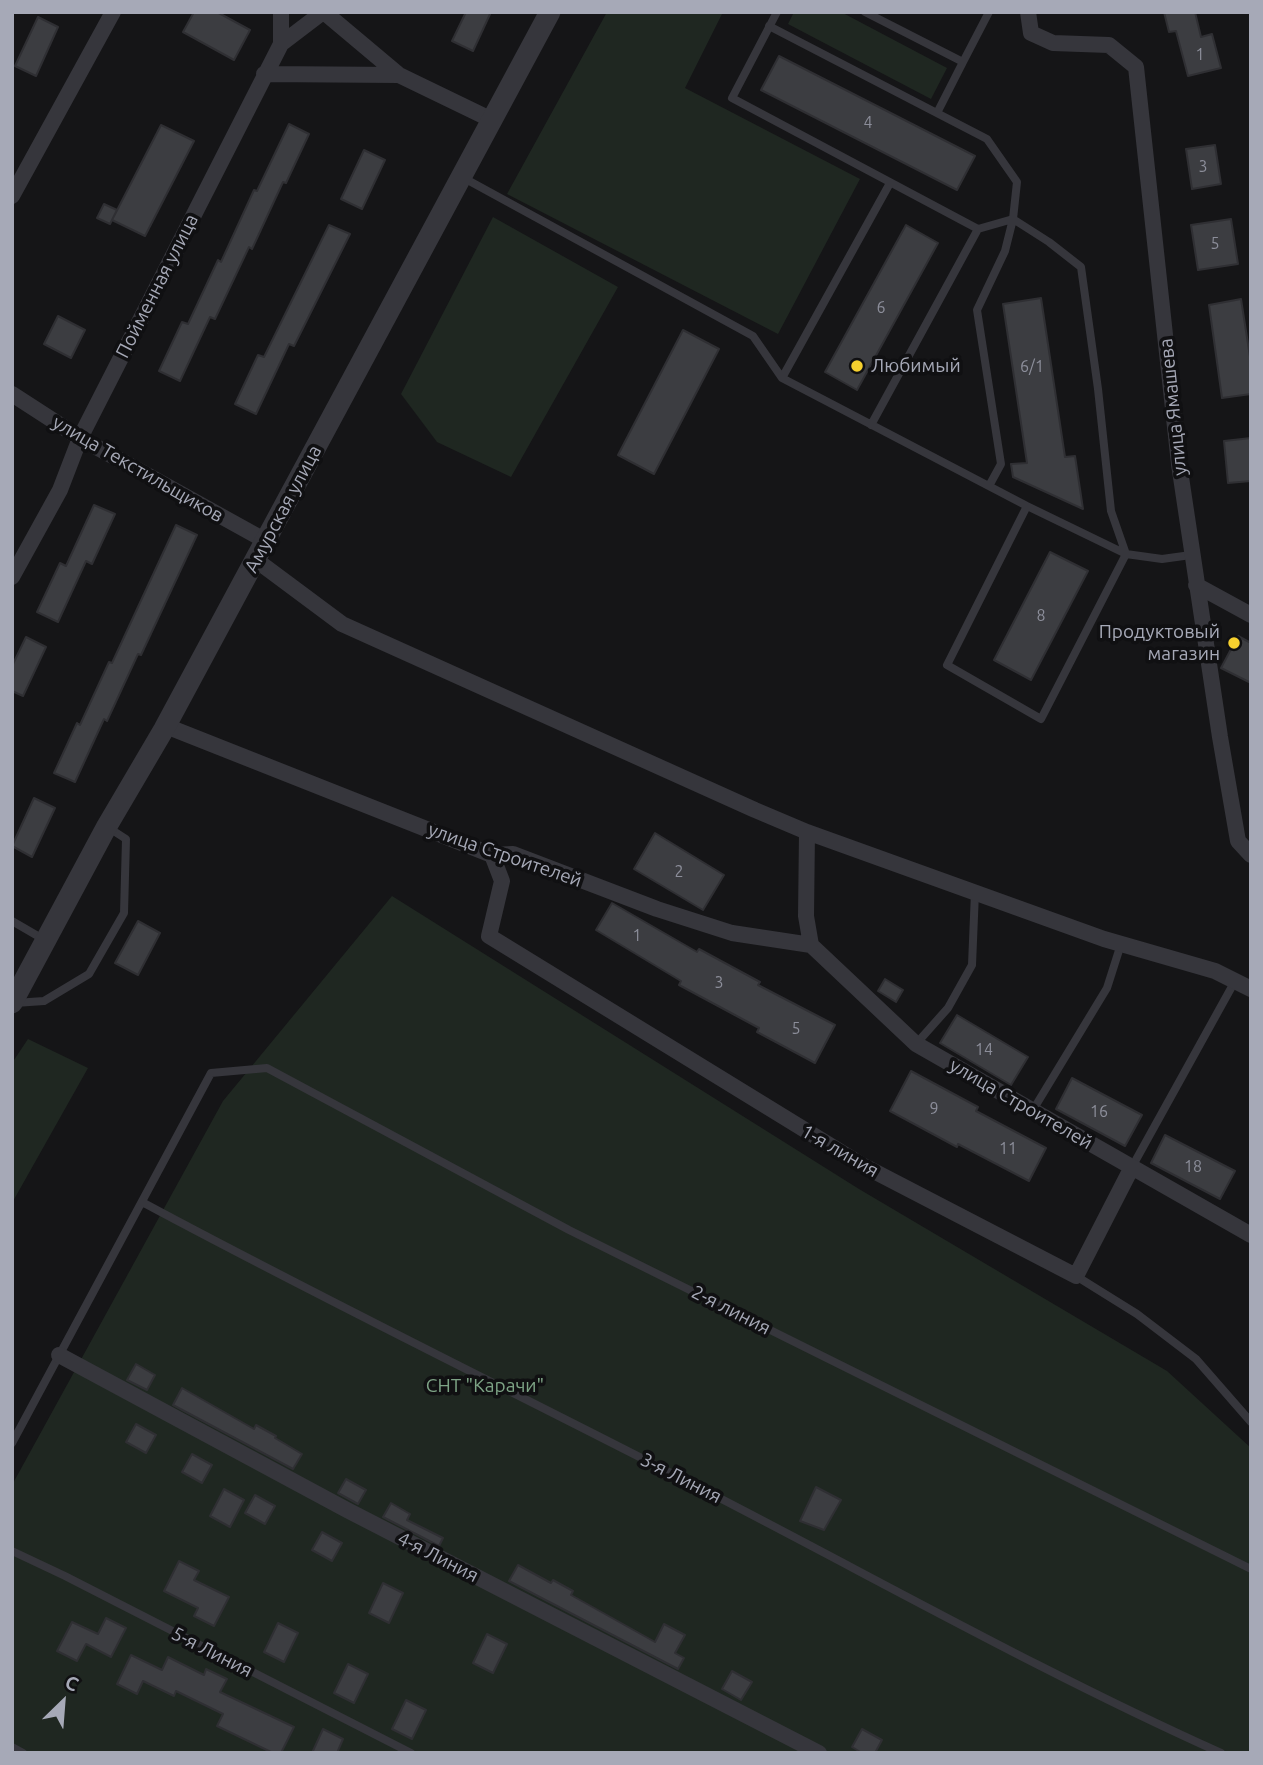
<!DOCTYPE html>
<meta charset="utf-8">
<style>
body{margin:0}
#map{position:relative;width:1263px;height:1765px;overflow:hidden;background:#151517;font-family:Ubuntu,sans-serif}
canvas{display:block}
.frame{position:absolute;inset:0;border:14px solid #a6a9b7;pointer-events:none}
.north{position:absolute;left:28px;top:1667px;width:70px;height:70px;-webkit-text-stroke:5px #101012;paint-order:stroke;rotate:25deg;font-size:19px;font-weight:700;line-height:28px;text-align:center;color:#a6a9b7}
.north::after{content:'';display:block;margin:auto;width:24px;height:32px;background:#a6a9b7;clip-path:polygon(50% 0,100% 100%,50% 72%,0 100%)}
</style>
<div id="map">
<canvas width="1263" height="1765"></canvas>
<div class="frame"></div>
<div class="north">С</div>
</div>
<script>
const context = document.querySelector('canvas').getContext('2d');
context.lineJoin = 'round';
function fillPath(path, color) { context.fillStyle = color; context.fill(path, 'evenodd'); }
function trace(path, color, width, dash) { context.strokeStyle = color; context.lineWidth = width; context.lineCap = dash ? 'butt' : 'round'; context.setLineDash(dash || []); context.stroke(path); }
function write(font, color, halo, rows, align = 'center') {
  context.font = font + ' Ubuntu,sans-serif'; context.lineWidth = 7; context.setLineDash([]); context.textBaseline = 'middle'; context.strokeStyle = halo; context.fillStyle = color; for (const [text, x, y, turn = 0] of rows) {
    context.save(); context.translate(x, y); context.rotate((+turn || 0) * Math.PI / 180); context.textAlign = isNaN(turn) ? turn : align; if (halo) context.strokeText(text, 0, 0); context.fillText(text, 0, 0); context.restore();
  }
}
fillPath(new Path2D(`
 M607,12H723L685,88L860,179L778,334L507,194Z
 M794,12H841L947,68L931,99L788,24Z
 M493,217L618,287L511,477L437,442L401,394Z
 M392,896L859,1189L1167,1371L1251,1448V1753H12V1485L223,1101Z
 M28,1039L88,1068L12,1203V1063Z`), '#1f2721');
const building = new Path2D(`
 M194,12H217L250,30L234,60L183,32Z
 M466,12H491L473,51L452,41Z
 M1164,12H1195L1201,37L1212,34L1221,68L1188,76L1176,31L1169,32Z
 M38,17L58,27L36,76L15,66Z
 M779,56L975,156L957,190L761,90Z
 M289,124L309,134L286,183L283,182L252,249L249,247L215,319L210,317L180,381L159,371L182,322L188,324L218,260L221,262L254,190L257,191Z
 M161,125L194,141L145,236L112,220Z
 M1215,145L1221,184L1192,189L1186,149Z
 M364,150L385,160L362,209L341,199Z
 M104,204L117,210L110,224L97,218Z
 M1231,219L1238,264L1198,270L1191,225Z
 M329,225L350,234L294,346L289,344L256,414L235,404L258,355L264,357Z
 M906,225L938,243L857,390L825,372Z
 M1041,298L1065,457L1075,456L1083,509L1013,477L1011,464L1027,463L1003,304Z
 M1241,299L1251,363V394L1222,398L1209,305Z
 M58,316L85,330L71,358L44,344Z
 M683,330L719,349L654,474L618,455Z
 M1251,438V481L1228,483L1224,441Z
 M94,505L115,514L92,564L86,561L58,622L37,612L60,563L66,566Z
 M176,525L197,535L141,655L138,654L107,721L104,719L75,782L54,773L77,723L80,725L109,662L112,663Z
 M1050,552L1088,571L1031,680L994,660Z
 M1238,636L1251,643V683L1221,668Z
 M26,637L46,647L23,696L12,691V666Z
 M34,798L55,808L32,857L12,846Z
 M655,833L724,875L703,910L634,869Z
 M612,903L697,952L699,949L760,982L758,985L835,1025L815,1063L757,1032L759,1028L679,985L681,981L596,930Z
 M138,921L160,933L138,975L115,963Z
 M885,979L903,990L896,1002L878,991Z
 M957,1015L1028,1057L1011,1085L940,1043Z
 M911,1071L978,1107L976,1111L1046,1148L1029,1181L958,1144L957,1147L890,1111Z
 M1072,1078L1142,1115L1125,1146L1056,1109Z
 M1165,1135L1235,1171L1220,1199L1151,1163Z
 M136,1364L155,1375L147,1390L127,1380Z
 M182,1388L254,1429L256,1425L276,1436L275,1438L302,1454L293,1469L173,1405Z
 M136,1424L156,1435L146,1453L126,1442Z
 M192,1454L212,1465L202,1483L182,1472Z
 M346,1479L366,1490L358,1504L338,1493Z
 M816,1487L841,1500L824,1530L800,1521Z
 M224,1489L244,1500L230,1527L210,1516Z
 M255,1495L275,1506L265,1524L245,1513Z
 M391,1503L410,1514L407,1520L443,1538L439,1546L383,1517Z
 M322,1532L342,1543L332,1561L312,1550Z
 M179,1561L199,1571L194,1580L229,1597L214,1626L194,1616L198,1608L164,1591Z
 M518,1565L551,1583L553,1580L573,1591L571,1595L655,1642L664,1624L685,1635L675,1653L684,1658L678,1669L509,1581Z
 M383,1583L403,1593L389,1623L369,1613Z
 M106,1618L126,1628L111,1657L86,1644L77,1661L57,1651L72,1622L98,1634Z
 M278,1623L298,1633L284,1662L264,1652Z
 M487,1634L507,1644L493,1673L473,1663Z
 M131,1655L162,1670L168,1657L204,1675L206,1669L227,1679L220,1692L294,1727L281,1753H273L217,1726L223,1714L176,1691L174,1696L143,1681L137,1694L117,1684Z
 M348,1664L368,1674L354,1703L334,1693Z
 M732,1671L752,1682L741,1700L722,1689Z
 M406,1700L426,1710L412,1739L392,1729Z
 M323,1729L343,1739L337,1753H312Z
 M862,1729L882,1740L875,1753H862L852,1747Z`);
fillPath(building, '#3c3d41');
trace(building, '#2f2f33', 2);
trace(new Path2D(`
 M865,12L963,62L989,12
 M769,26L987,139L1017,182L1013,219L978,229L732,98L777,12
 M937,113L963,62
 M462,177L753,336L782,378L1027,506L1126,554L1162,559L1191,555
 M782,378L890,183
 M871,425L978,229
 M989,486L1001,464L977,310L1005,251L1013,219L1049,242L1081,267L1098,389L1111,511L1126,554L1041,719L947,665L1027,506
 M12,921L43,939
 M15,1003L44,1001L89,974L124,913L126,839L109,828
 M916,1044L948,1008L972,965L975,892
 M1033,1110L1107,988L1121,944
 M1132,1167L1235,981
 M142,1202C328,1302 518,1394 706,1491C877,1579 1045,1674 1221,1753
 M1076,1276L1137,1314L1196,1359L1251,1422
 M12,1443L211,1073L267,1068L569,1230L1251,1569
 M12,1551L65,1576L411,1753
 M12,1747L23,1753`), '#36363c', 8);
trace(new Path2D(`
 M324,12L399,75L492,120
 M1028,12L1031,33L1053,43L1109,45L1136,67L1179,464L1220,737L1238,841L1251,855
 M281,44V12
 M264,74L399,75
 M12,196L113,12
 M12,394L80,438L266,541
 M256,560L342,624L755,810L807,832L1104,939L1215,971L1251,989
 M12,577L60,490L80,438L281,44L323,12
 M1196,585L1251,615
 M166,726L492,855L513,854L657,909L732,933L811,945
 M807,832L806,916L811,945L916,1044L1251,1235
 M492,855L502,881L489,936L862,1165L1076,1276L1132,1167
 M59,1355L347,1510L819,1753`), '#36363c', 16);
trace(new Path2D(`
 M12,1003L107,826L164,729L550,12`), '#36363c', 21);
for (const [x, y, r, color] of [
 [857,366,7,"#f6d02e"],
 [1234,643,7,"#f6d02e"]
]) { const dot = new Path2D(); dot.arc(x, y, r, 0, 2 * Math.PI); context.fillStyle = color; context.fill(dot); trace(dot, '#101012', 2.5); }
write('16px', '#8c8e9a', null, [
 ["1",1200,55],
 ["4",868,123],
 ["3",1203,167],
 ["5",1215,244],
 ["6",881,308],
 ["6/1",1032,367],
 ["8",1041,616],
 ["2",679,872],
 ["1",637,936],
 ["3",719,983],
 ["5",796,1029],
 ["14",984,1050],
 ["9",934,1109],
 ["16",1099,1112],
 ["11",1008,1149],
 ["18",1193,1167]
]);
write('19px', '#a6a9b7', '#101012', [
 ["Пойменная улица",157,286,-63],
 ["улица Ямашева",1173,407,-96],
 ["улица Текстильщиков",138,469,30],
 ["Амурская улица",283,509,-62],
 ["улица Строителей",505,855,19],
 ["улица Строителей",1021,1104,30],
 ["1-я линия",840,1151,30],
 ["2-я линия",731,1310,27],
 ["3-я Линия",681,1478,27],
 ["4-я Линия",438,1557,27],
 ["5-я Линия",212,1652,27]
]);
write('19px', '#a6a9b7', '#101012', [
 ["Любимый",871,366],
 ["Продуктовый",1220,632,"right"],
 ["магазин",1220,654,"right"]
], 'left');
write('19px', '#7da385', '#101012', [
 ["СНТ \"Карачи\"",485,1386]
]);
</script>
